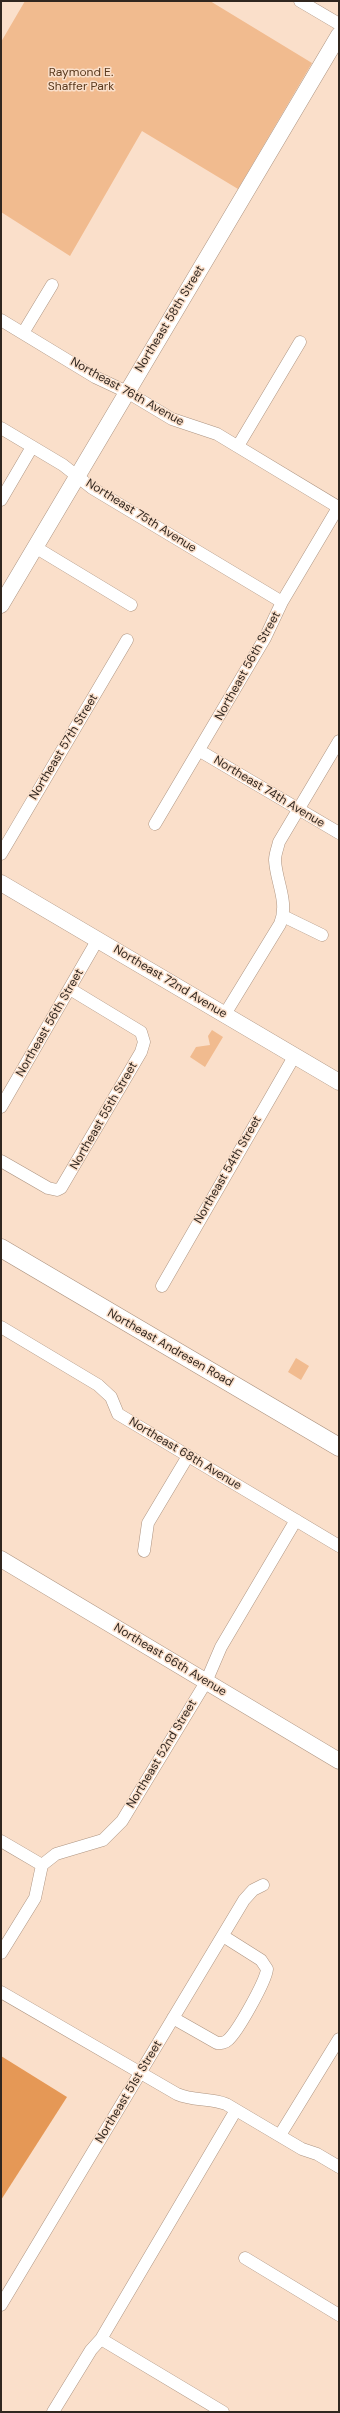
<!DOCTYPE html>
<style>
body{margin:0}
#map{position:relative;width:340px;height:2413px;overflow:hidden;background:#fadfca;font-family:"DM Sans",sans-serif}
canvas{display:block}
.frame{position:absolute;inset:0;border:2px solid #30261f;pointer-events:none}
</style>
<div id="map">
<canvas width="340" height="2413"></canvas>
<div class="frame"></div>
</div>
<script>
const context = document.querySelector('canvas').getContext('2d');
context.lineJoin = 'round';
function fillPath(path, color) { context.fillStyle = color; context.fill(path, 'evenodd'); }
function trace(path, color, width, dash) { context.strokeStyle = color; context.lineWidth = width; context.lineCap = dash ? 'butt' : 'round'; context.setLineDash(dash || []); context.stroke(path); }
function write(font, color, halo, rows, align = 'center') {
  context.font = font + ' "DM Sans",sans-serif'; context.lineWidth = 3; context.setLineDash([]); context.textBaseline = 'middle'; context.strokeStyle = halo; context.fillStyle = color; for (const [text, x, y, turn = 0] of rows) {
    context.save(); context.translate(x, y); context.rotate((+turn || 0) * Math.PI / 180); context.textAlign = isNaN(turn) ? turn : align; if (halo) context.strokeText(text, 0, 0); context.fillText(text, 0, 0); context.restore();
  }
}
fillPath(new Path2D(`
 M25,1H210L312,63L238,189L142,131L70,256L1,212V42Z
 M212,1030L223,1037L205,1067L190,1057L196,1047L210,1045L208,1036Z
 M296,1358L309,1366L301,1380L288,1372Z`), '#f1bb8f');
fillPath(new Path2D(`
 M1,2056L67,2097L1,2200Z`), '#e59856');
const street = new Path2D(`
 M300,1L339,24
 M1,320L95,377L127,392L172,419L217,434L338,507
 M23,333L52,285
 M1,428L63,465L92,488L282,602
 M238,446L300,342
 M1,500L32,447
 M35,547L131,605
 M200,751L339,833
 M155,824L265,638L282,602L339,506
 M1,854L127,640
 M283,916L322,935
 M225,1014L280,924C289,902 276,882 275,860C275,854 278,847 279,842L339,741
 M1,1107L98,939
 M1,1161L48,1188L57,1190L61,1188L141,1052L144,1042L141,1032L70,989
 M162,1286L295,1055
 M1,1327L98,1385L111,1397L118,1414L339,1546
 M144,1551L148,1523L188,1456
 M1,1841L42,1865
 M1,1953L35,1898L42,1865L56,1854L103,1840L122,1821L206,1682L221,1647L296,1520
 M1,1992L177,2094C193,2101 210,2098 226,2104L302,2149L317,2154L339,2167
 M173,2018L217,2043C222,2043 225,2043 228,2040C238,2031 266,1981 267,1969L261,1960L223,1936
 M280,2135L339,2039
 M245,2258L339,2315
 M1,2305L244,1900L253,1890L263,1885
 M101,2339L223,2412
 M53,2412L91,2350L101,2339L236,2110`);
const secondary = new Path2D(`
 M1,605L339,35
 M1,883L339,1082
 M1,1559L339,1761`);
const primary = new Path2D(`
 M1,1248L339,1447`);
trace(street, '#ad9481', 13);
trace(secondary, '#ad9481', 17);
trace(primary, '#ad9481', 19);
trace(street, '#fff', 12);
trace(secondary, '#fff', 16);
trace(primary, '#fff', 18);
write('12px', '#59391d', '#fadfca', [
 ["Raymond E.",81,73],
 ["Shaffer Park",81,87]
]);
write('12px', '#30261f', '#fadfca', [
 ["Northeast 58th Street",170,319,-59],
 ["Northeast 76th Avenue",127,392,29],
 ["Northeast 75th Avenue",141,516,32],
 ["Northeast 56th Street",248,666,-61],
 ["Northeast 57th Street",64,747,-59],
 ["Northeast 74th Avenue",269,792,31],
 ["Northeast 72nd Avenue",170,982,31],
 ["Northeast 56th Street",50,1023,-60],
 ["Northeast 55th Street",104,1116,-60],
 ["Northeast 54th Street",228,1170,-60],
 ["Northeast Andresen Road",170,1348,30],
 ["Northeast 68th Avenue",185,1454,31],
 ["Northeast 66th Avenue",170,1660,31],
 ["Northeast 52nd Street",162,1754,-59],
 ["Northeast 51st Street",129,2092,-59]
]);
</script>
